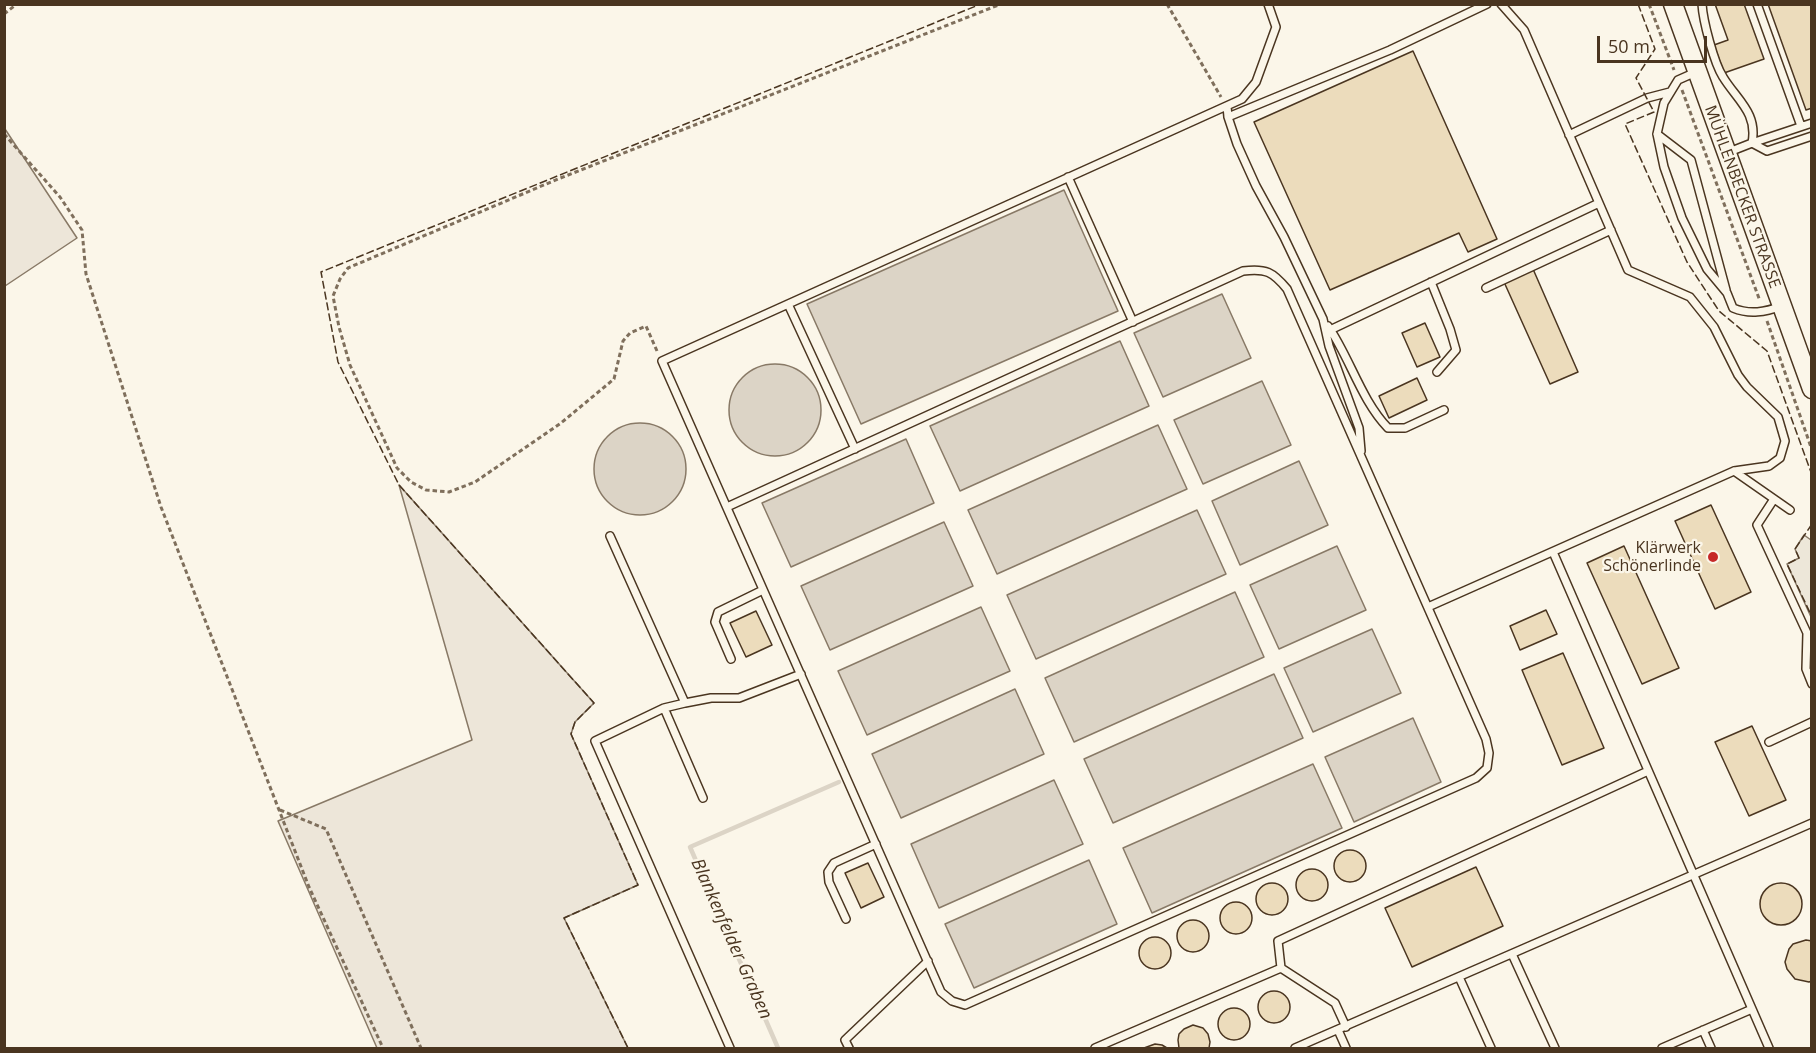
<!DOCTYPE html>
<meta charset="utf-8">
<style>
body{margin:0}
#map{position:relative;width:1816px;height:1053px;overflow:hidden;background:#fbf6e9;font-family:"Open Sans",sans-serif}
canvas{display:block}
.frame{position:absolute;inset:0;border:6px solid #4a3520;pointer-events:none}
.scale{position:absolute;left:1597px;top:36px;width:110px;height:27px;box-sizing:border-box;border:3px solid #4a3520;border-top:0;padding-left:8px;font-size:18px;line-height:21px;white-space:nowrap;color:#4a3520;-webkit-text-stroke:4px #fbf6e9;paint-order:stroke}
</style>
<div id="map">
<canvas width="1816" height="1053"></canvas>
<div class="frame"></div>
<div class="scale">50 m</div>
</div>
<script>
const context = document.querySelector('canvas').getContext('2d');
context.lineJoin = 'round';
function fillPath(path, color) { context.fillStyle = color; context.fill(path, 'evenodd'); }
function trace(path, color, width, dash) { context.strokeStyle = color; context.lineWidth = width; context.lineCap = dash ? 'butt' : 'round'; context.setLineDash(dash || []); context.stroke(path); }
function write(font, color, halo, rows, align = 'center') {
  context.font = font + ' "Open Sans",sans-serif'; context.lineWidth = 4.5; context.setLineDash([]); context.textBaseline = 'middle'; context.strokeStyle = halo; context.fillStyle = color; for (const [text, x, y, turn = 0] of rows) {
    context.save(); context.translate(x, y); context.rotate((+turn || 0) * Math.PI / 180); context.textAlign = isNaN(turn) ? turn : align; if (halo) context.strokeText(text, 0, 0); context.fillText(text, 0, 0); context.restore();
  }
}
const green = new Path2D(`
 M5,129L77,238L5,286H4Z
 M399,485L594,703L575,722L571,734L638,885L564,918L628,1048H377L278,821L472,740Z`);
fillPath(green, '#ede6d9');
trace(green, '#887966', 1.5);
const parking = new Path2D(`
 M1804,535L1811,540V617L1787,564L1799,558L1795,549Z`);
fillPath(parking, '#ede7d9');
trace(parking, '#887966', 1.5);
const water = new Path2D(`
 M1064,190L1118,311L861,424L807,304Z
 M1222,294L1251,358L1163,397L1134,333Z
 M1120,341L1149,406L960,491L930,426Z
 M729 410a46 46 0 1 1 92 0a46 46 0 1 1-92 0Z
 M1262,381L1291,445L1203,484L1174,420Z
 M594 469a46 46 0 1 1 92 0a46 46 0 1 1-92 0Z
 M1158,425L1187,489L997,574L968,510Z
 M906,439L934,503L791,567L762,503Z
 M1299,461L1328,525L1240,565L1212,501Z
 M1197,510L1226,574L1036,659L1007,595Z
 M944,522L973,586L830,650L801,586Z
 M1337,546L1366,610L1279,649L1250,585Z
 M1235,592L1264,657L1074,742L1045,678Z
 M981,607L1010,671L867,735L838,671Z
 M1372,629L1401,693L1313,732L1284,668Z
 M1274,674L1303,738L1113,823L1084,759Z
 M1015,689L1044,754L901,818L872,754Z
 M1413,718L1441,782L1354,822L1325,757Z
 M1313,764L1342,828L1152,913L1123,848Z
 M1054,780L1083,844L939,908L911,844Z
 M1089,860L1117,924L974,988L945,924Z`);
fillPath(water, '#dcd4c6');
trace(water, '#887966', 1.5);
trace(new Path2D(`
 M778,1048L690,847L839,782`), '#dcd4c6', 4.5);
const building = new Path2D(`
 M1715,4H1744L1764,59L1724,73L1714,45L1728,40Z
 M1768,4H1812V108L1806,110Z
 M1413,51L1497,239L1468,252L1459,233L1330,290L1254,122Z
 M1533,269L1578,372L1550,384L1504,282Z
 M1425,323L1440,357L1417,367L1402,333Z
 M1417,378L1427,400L1389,418L1379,396Z
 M1711,505L1751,592L1715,609L1675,521Z
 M1624,546L1679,668L1642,684L1587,563Z
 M1546,610L1557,634L1520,650L1510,626Z
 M756,611L772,645L746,657L730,623Z
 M1563,653L1604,748L1562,765L1522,670Z
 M1752,726L1786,800L1749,816L1715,742Z
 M1334 866a16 16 0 1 1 32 0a16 16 0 1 1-32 0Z
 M868,863L884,897L861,908L845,873Z
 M1476,867L1503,926L1412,967L1385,908Z
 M1296 885a16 16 0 1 1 32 0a16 16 0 1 1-32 0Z
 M1256 899a16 16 0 1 1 32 0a16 16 0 1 1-32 0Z
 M1760 904a21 21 0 1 1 42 0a21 21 0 1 1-42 0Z
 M1220 918a16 16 0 1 1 32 0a16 16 0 1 1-32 0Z
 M1177 936a16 16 0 1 1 32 0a16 16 0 1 1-32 0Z
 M1139 953a16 16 0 1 1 32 0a16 16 0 1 1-32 0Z
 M1806,940L1812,941V981L1809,982L1795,979L1787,969L1785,962L1789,949L1793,944Z
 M1258 1007a16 16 0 1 1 32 0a16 16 0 1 1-32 0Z
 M1218 1024a16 16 0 1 1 32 0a16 16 0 1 1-32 0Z
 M1193,1025L1203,1028L1208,1034L1210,1042L1209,1048H1179L1178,1040L1179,1034L1184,1029Z
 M1155,1044L1162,1045L1167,1048H1144Z`);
fillPath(building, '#ecdcbc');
trace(building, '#4a3520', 1.5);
const lane = new Path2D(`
 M1702,4C1703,21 1714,63 1723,77C1737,100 1758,113 1752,143
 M1757,4L1801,126
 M1696,72L1678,80L1664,103L1657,134L1664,167L1682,218L1707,269L1727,293L1733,308C1750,315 1765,312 1782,306
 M1227,106L1228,117L1237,144L1256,186L1284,237L1323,319L1329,346L1359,428L1361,451
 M1228,117L1390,50L1487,4
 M1657,134L1691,160L1726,290
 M1569,135L1647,98L1670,92
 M1752,143L1812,123
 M1729,152L1752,143L1767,151L1812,136
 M1068,177L1133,322
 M1431,282L1450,329L1456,350L1437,372
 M1486,288L1611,230
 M788,304L855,449
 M1328,326C1350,358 1361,400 1388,428H1405L1444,410
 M1330,330L1599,203
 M1734,471L1790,510
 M1774,499L1757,525L1807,633L1806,669L1812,684
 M727,507L1243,271C1266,268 1273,272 1287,289L1486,739L1489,753L1487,768L1476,778L965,1005L952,1001L941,992L662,361L1242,99L1256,82L1276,27L1268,4
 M610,536L685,703L664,708L595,741L730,1048
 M1553,552L1769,1048
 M1428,607L1734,471L1769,466L1780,458L1785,441L1778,417L1747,387L1738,375L1714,327L1690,297L1628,270L1524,30L1501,4
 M731,659L715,622L718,612L763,590
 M685,703L711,698H739L801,674
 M664,708L703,798
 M1769,742L1812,722
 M846,919L829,882L828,872L834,863L876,844
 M1512,954L1555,1048
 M1459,977L1491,1048
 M1346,1027L1335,1003L1281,968L1278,941L1648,771
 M1338,1030L1346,1048
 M1703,1030L1711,1048
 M849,1048L845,1040L928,961
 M1095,1048L1281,968
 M1295,1048L1812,823
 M1662,1048L1752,1009`);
const secondary = new Path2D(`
 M1673,4L1812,389`);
trace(lane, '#4a3520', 10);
trace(secondary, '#4a3520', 21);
trace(new Path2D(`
 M1167,4L1221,97
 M1649,4L1674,70
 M4,14L17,4
 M1682,90L1760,301
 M4,134L60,197L82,230L86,274L161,507L309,887L383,1048
 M1767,321L1812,450
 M657,351L646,326L630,333L623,341L614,379L561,423L475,482L449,492L426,490L411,482L397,468L350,365L339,327L333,296L340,279L348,268L558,179L1001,4
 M280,810L326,829L421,1048`), '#7f6f5c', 3, [4.5, 3]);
trace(lane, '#fbf6e9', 7);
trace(secondary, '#fbf6e9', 18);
trace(new Path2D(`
 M1638,4L1655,49L1636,78L1654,112L1625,124L1687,262L1719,311L1767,351L1812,475
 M1812,524L1795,549L1799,558L1787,564L1812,617
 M628,1048L564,918L638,885L571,734L575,722L594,703L399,485L338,362L321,272L981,4`), '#4a3520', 1.5, [8, 3]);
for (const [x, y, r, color] of [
 [1713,557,6,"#c62828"]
]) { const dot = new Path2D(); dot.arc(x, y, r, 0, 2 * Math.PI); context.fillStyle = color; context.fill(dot); trace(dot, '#fbf6e9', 2); }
write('16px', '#4a3520', '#fbf6e9', [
 ["MÜHLENBECKER STRASSE",1742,197,70]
]);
write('16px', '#4a3520', '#fbf6e9', [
 ["Klärwerk",1701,548],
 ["Schönerlinde",1701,566]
], 'right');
write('italic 18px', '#4a3520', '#fbf6e9', [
 ["Blankenfelder Graben",731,939,66]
]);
</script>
